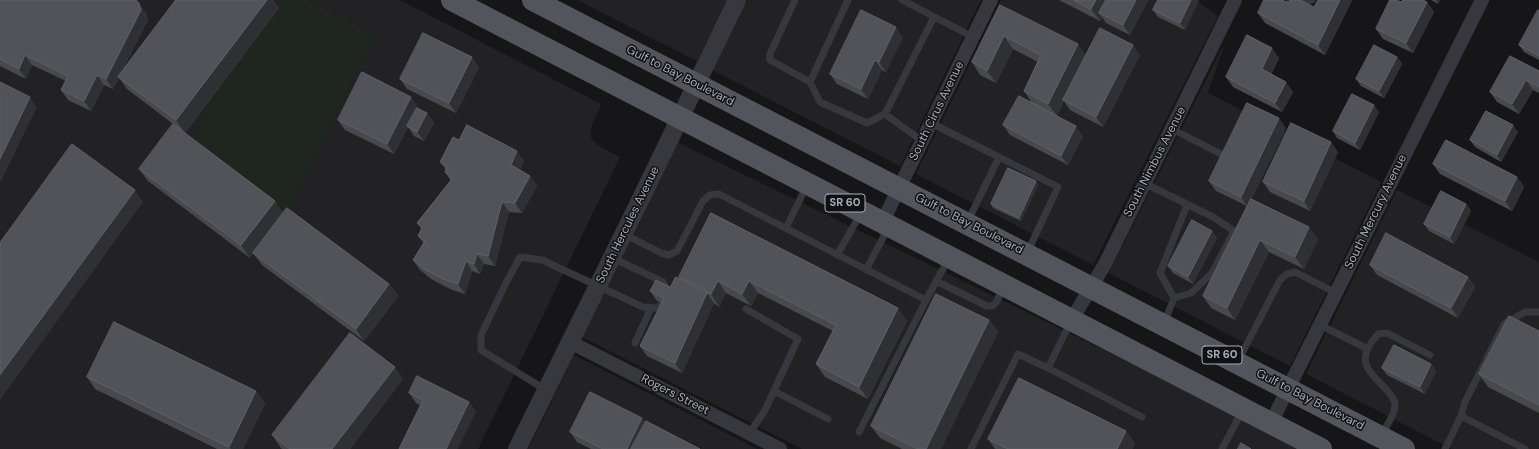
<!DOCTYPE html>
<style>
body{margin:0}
canvas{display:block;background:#161618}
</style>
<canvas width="1539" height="449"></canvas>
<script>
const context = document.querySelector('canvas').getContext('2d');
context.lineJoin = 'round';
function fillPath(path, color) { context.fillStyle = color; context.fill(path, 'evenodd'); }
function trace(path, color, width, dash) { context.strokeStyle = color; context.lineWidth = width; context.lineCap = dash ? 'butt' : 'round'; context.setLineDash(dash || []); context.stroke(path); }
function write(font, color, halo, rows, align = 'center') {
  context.font = font + ' "DM Sans",sans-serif'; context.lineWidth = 3; context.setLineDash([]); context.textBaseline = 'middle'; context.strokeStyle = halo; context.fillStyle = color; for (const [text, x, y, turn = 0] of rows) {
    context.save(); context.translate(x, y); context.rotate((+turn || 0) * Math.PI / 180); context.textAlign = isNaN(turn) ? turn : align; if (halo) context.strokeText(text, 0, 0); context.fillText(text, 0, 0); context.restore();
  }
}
fillPath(new Path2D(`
 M0,0H400L601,104L591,128V138L597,145L620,157L478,449H0Z
 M577,0H727L697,61Z
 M747,0H981L900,166L712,70Z
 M1001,0H1196L1218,16L1093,265L916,174Z
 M1225,42L1208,93L1381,182L1290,366L1109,273Z
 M677,142L1139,367L1299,449H802L582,337L636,230Z
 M1397,190L1539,262V449H1452L1306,374Z
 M574,355L744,442L757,449H528Z`), '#222225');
fillPath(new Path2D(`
 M281,0H306L375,34L286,213L188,141L209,112L203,108Z`), '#1e261f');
trace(new Path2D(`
 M795,0L770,54V60L810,82L820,102L867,123L885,114L934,17
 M902,0L973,37
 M1290,0L1300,2L1312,0
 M810,82L848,0
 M885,114L922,141
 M931,123L999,157L968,221
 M1172,129L1221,154
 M999,157L1058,187L1027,253
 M1144,183L1213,217L1234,231L1212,273L1191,293L1174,298L1164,323
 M786,228L807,185
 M624,234L661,253L669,255L677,251L703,201L710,195L719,194L926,300L948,260
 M837,255L861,213
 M866,270L888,228
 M936,281L987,306H992L996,303L1003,287
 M1174,298L1160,273L1187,205
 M746,309L798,339L765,410L749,434
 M1320,325L1368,349
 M635,343L651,308
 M1238,361L1280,280L1287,274L1295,272L1336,293
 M1048,368L1142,417
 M546,390L481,350V335L506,283L520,257L542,260L643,307L658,308L665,300L668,291L663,282L613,258
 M774,391L828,419
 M1461,416L1465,402L1504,324L1525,312H1539
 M859,432L926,300
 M1382,435C1386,426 1396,413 1395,404C1394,397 1389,393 1385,388C1365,368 1356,359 1378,334L1387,333L1430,355
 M971,449L1018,354L1048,368L1070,323
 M1222,449L1242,411
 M1445,449L1461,416L1525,449`), '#37383d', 7);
trace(new Path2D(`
 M882,223L991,0
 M1071,321L1105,264L1235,0
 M570,342L780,449
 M1271,423L1482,0`), '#37383d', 14);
trace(new Path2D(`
 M517,449L632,217L737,0`), '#37383d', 18);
trace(new Path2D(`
 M452,0L1321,449
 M533,0L1404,449`), '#53555c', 22);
fillPath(new Path2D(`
 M0,0L146,13L148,20L122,71L176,0H273L279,8L185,133L127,89L119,78L113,89L104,85L91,111L68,100L61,90L66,81L32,65L26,79L0,66Z
 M1059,0H1148L1130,35L1106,23L1102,17L1100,21Z
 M1158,0H1199L1185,30L1158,17L1153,10Z
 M1318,0H1352L1325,55L1265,23L1258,13L1289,3L1314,7Z
 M1431,0H1440L1438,4Z
 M1401,2H1427L1434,12L1413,53L1383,39L1376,29Z
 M1000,5L1086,55H1140L1103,127L1070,110L1064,101L1057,116L1083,136L1068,165L1010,135L1003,125L1032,103L1024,91L1038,62L1013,49L996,83L980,75L972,62Z
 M1539,11V60L1524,52L1519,45Z
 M903,37L886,72L882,70L868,99L837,84L830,74Z
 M1397,57L1402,64L1384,98L1361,86L1356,79Z
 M1279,58L1271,74L1293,92L1282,112L1233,87L1226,77Z
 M479,67L456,113L407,89L400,79Z
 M1539,71V93L1533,90L1519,114L1497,102L1490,92Z
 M418,107L417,108L427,113L434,123L424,141L414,136L408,127L394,154L345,130L338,120Z
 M1379,112L1360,150L1337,138L1333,131Z
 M1286,128L1251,199L1318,239L1304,269L1269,252L1235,320L1211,308L1203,296L1247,206L1216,191L1209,181Z
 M1518,132L1501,162L1475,147L1470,140Z
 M459,140L524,161L520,170L530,176L537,186L522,213L509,212L495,266L484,264L480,274L472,271L465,294L450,289L431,279L420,270L413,260L424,244L418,236L422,229L417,223L451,181L445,172L446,170L440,162Z
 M1338,152L1310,211L1270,192L1263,182Z
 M1433,164L1517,177L1524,187L1512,211L1440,174Z
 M139,169L275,201L283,213L389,284L398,296L364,341L262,265L253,253L250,258L148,181Z
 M1036,181L1038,185L1021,221L993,208L991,204Z
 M1466,204L1471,211L1454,244L1429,231L1424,224Z
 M711,213L907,321L868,399L825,377L816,364L833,331L758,293L751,306L726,293L719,307L714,303L682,373L647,356L640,346L662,303L657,301L650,291L670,287L681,280L679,277Z
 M1217,238L1193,284L1173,273L1168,266Z
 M1370,265L1468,277L1475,287L1458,318L1377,275Z
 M989,320L998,332L941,449H902L880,438L871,426Z
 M1539,331V413L1488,387L1479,374Z
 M1431,364L1436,371L1425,394L1387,375L1382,368Z
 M87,377L256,391L265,404L243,449H217L95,389Z
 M403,379L350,449H282L281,448L272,435Z
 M409,393L469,402L476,412L420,405L416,403Z
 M645,422L700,449H591L577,442L570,432Z
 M1126,431L1135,444L1132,449H995L988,439Z`), '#47494d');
fillPath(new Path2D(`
 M267,0H273L279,8L185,133L176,120Z
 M1096,0H1111L1099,13L1102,17L1100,21L1091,9Z
 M1136,0H1148L1130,35L1123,25Z
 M1191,0H1199L1185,30L1180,23Z
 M1340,0H1352L1325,55L1318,45Z
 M1436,0H1440L1438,4Z
 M1427,2L1434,12L1413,53L1406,43Z
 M139,3L146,13L148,20L113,89L106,79Z
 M896,27L903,37L886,72L879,62Z
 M1004,36L1013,49L996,83L987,71Z
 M1078,44L1086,56L1063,100L1064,101L1057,116L1048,104Z
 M1133,45L1140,55L1103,127L1096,117Z
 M1272,48L1279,58L1268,79L1262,69Z
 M25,55L32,65L26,79L19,69Z
 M472,57L479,67L456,113L449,103Z
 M1397,57L1402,64L1384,98L1379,91Z
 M875,60L882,70L868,99L861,89Z
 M97,75L104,85L91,111L84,101Z
 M1526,80L1533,90L1519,114L1512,104Z
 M1286,82L1293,92L1282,112L1275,103Z
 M30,97L37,107L0,183V159Z
 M411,97L418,107L394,154L387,144Z
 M1374,105L1379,112L1360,150L1355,143Z
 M427,113L434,123L424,141L417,132Z
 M1279,118L1286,128L1248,207L1241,197Z
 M1513,125L1518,132L1501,162L1497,155Z
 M1076,126L1083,136L1068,165L1061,156Z
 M1331,142L1338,152L1310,211L1304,201Z
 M517,151L524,161L518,175L511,165Z
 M530,176L537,186L522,213L515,203Z
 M1517,177L1524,187L1512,211L1505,201Z
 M1036,181L1038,185L1021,221L1019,218Z
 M135,190L143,202L0,400V375Z
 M275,201L283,213L250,258L241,245Z
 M502,202L509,212L495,266L488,256Z
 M1466,204L1471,211L1454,244L1450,237Z
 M1309,227L1318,239L1304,269L1295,257Z
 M1212,231L1217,238L1193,284L1188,277Z
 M1260,240L1269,252L1235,320L1227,308Z
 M477,254L484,264L480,274L474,264Z
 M466,261L472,271L465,294L458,284Z
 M1468,277L1475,287L1458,318L1451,308Z
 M718,281L726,293L719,307L711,294Z
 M749,281L758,293L751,306L742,294Z
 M389,284L398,296L364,341L356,329Z
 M707,293L714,303L682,373L675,363Z
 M898,308L907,321L868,399L859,387Z
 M989,320L998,332L941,449H926Z
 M1431,364L1436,371L1425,394L1420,387Z
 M395,367L403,379L350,449H332Z
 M256,391L265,404L243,449H231L229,447Z
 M469,402L476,412L458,449H446Z
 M642,418L649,428L639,449H627Z
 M1126,431L1135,444L1132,449H1117Z`), '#2f3033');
const building = new Path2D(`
 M0,0H136L139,3L141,10L106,79L97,75L84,101L61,90L68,76L25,55L19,69L0,59Z
 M176,0H267L176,120L118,77Z
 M1074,0H1096L1091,9Z
 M1106,0H1136L1123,25L1099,13Z
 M1158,0H1191L1180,23L1153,10Z
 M1264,0H1282L1289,3L1290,0H1300L1314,7L1318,0H1340L1318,45L1258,13Z
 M1390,0H1396L1401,2L1403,0H1423L1427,2L1406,43L1376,29Z
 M1000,5L1078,44L1048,104L1024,91L1041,55L1004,36L987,71L972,62Z
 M861,10L896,27L879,62L875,60L861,89L830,74Z
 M1538,10L1539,11V56L1519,45Z
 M1100,28L1133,45L1096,117L1063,100Z
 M423,33L472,57L449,103L400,79Z
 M1247,35L1272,48L1262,69L1286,82L1275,103L1226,77Z
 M1374,45L1397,57L1379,91L1356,79Z
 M1510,56L1539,71V87L1526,80L1512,104L1490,92Z
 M362,72L411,97L387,144L338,120Z
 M0,82L30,97L0,159Z
 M1352,94L1374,105L1355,143L1333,131Z
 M1019,96L1076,126L1061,156L1003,125Z
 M1247,103L1279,118L1241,197L1209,181Z
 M417,108L427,113L417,132L407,126Z
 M1486,111L1513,125L1497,155L1470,140Z
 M1291,123L1331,142L1304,201L1263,182Z
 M173,124L275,201L241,245L139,169Z
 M467,125L517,151L511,165L530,176L515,203L502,202L488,256L477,254L474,264L466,261L458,284L443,279L424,269L413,260L425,241L418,236L422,228L417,223L452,179L445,172L447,166L440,162L453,137L459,140Z
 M1446,140L1517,177L1505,201L1433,164Z
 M72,144L135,190L0,375V243Z
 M1008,168L1036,181L1019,218L991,204Z
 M1441,191L1466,204L1450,237L1424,224Z
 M1251,199L1309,227L1295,257L1260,240L1227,308L1203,296Z
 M287,208L389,284L356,329L253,253Z
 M711,213L898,308L859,387L816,364L836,325L749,281L742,294L718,281L711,294L706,292V290L679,277Z
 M1192,220L1212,231L1188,277L1168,266Z
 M1386,233L1468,277L1451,308L1370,265Z
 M676,277L706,292L707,293L675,363L640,346L664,298L650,291L656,280L670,287Z
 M936,294L989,320L926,449H918L871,426Z
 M1509,316L1539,331V405L1479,374Z
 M114,322L256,391L229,447L87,377Z
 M350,333L395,367L332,449H290L272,435Z
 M1394,345L1431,364L1420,387L1382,368Z
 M417,376L469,402L446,449H399L423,400L409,393Z
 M1019,378L1126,431L1117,449H1008L988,439Z
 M590,392L642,418L627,449H603L570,432Z
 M646,421L700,449H631Z
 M1241,443L1251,449H1238Z`);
fillPath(building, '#525359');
trace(building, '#5f6168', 1);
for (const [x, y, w] of [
 [845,203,40],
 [1222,355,40]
]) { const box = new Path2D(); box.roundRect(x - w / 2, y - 9, w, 18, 3); context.fillStyle = '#111113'; context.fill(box); trace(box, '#a8adb8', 1); }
write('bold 11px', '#a8adb8', null, [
 ["SR 60",845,203],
 ["SR 60",1222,355]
]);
write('12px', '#a8adb8', '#111113', [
 ["Gulf to Bay Boulevard",680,76,27],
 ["South Cirus Avenue",937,111,-64],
 ["South Nimbus Avenue",1155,162,-63],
 ["South Mercury Avenue",1376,212,-64],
 ["Gulf to Bay Boulevard",969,224,27],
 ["South Hercules Avenue",628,225,-64],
 ["Rogers Street",675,395,27],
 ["Gulf to Bay Boulevard",1310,400,27]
]);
</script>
